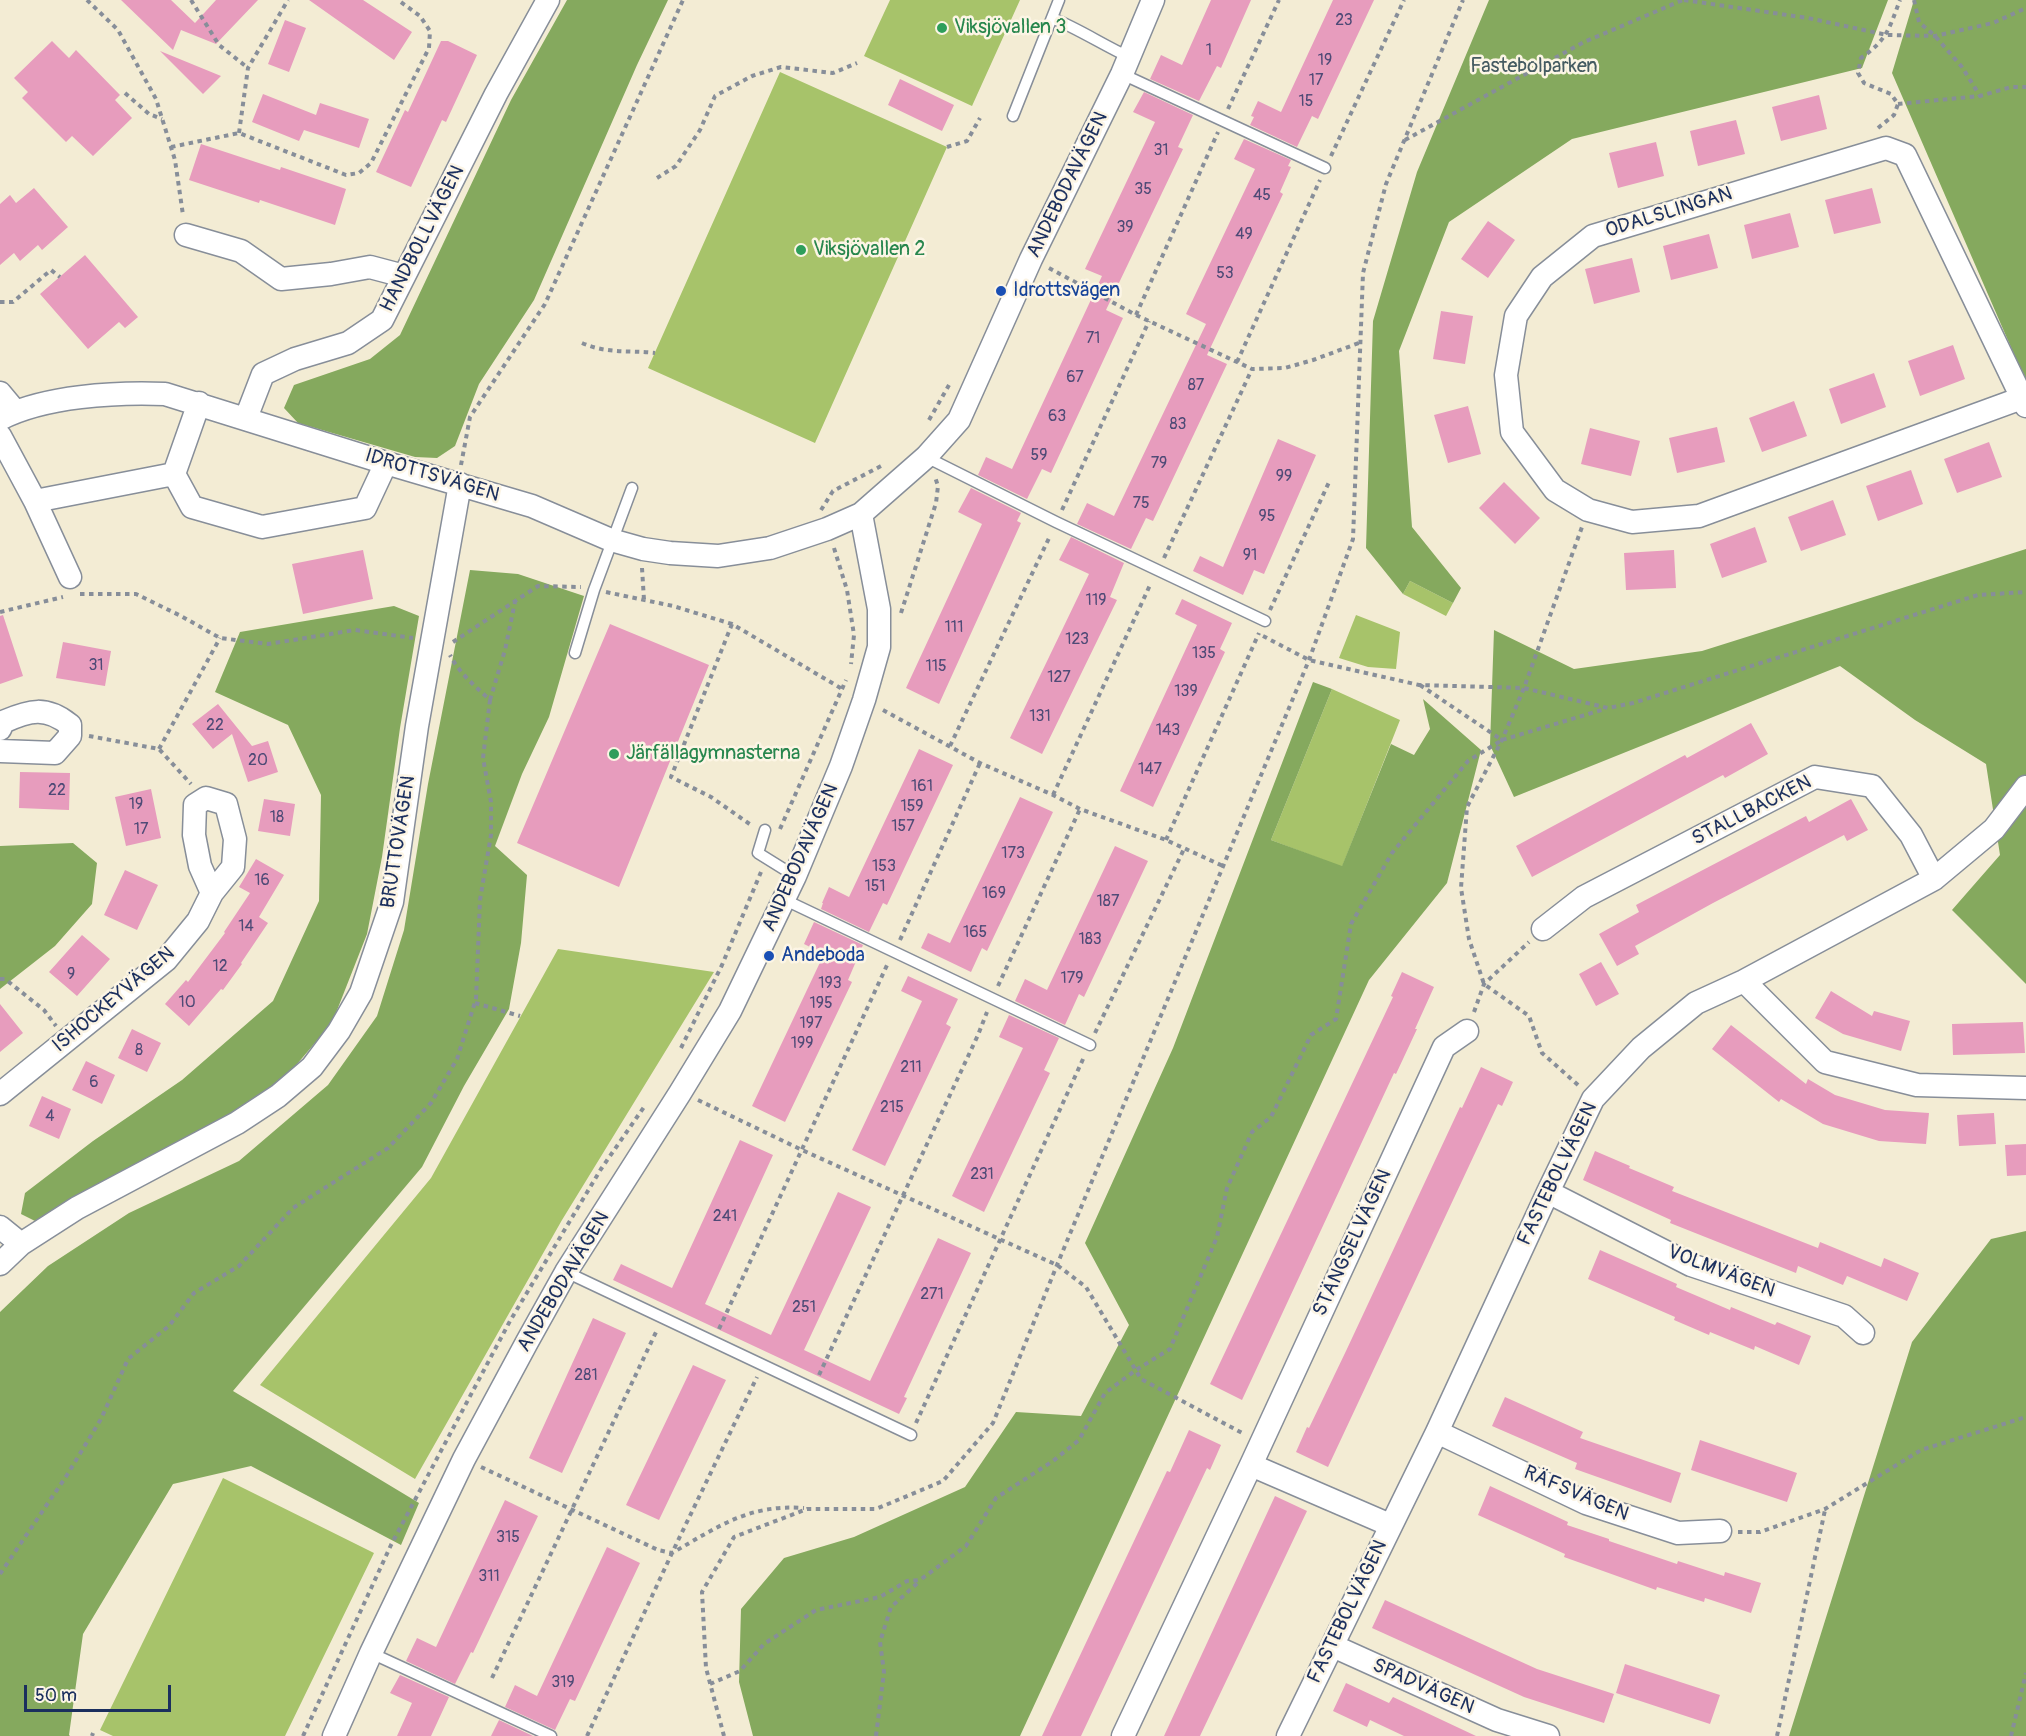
<!DOCTYPE html>
<meta charset="utf-8">
<style>
body{margin:0}
#map{position:relative;width:2026px;height:1736px;overflow:hidden;background:#f3ecd4;font-family:Pangolin,sans-serif}
canvas{display:block}
.scale{position:absolute;left:24px;top:1685px;width:147px;height:27px;box-sizing:border-box;border:3px solid #1b2f5e;border-top:0;padding-left:8px;font-size:18px;line-height:21px;white-space:nowrap;color:#1b2f5e;-webkit-text-stroke:4px #fcf5e5;paint-order:stroke}
</style>
<div id="map">
<canvas width="2026" height="1736"></canvas>
<div class="scale">50 m</div>
</div>
<script>
const context = document.querySelector('canvas').getContext('2d');
context.lineJoin = 'round';
function fillPath(path, color) { context.fillStyle = color; context.fill(path, 'evenodd'); }
function trace(path, color, width, dash) { context.strokeStyle = color; context.lineWidth = width; context.lineCap = dash ? 'butt' : 'round'; context.setLineDash(dash || []); context.stroke(path); }
function write(font, color, halo, rows, align = 'center') {
  context.font = font + ' Pangolin,sans-serif'; context.lineWidth = 5; context.setLineDash([]); context.textBaseline = 'middle'; context.strokeStyle = halo; context.fillStyle = color; for (const [text, x, y, turn = 0] of rows) {
    context.save(); context.translate(x, y); context.rotate((+turn || 0) * Math.PI / 180); context.textAlign = isNaN(turn) ? turn : align; if (halo) context.strokeText(text, 0, 0); context.fillText(text, 0, 0); context.restore();
  }
}
fillPath(new Path2D(`
 M890,0H1020L972,106L864,56Z
 M780,72L947,147L815,443L648,368Z
 M1410,581L1453,603L1446,616L1403,594Z
 M1356,615L1400,632L1396,669L1368,667L1339,658Z
 M1332,689L1400,720L1342,867L1271,840Z
 M558,949L714,972L562,1220L415,1479L260,1385L431,1178Z
 M223,1478L374,1553L285,1736H113L100,1730Z`), '#a7c36a');
fillPath(new Path2D(`
 M567,0H668L637,65L534,300L479,384L455,446L437,458L415,457L298,423L284,408L294,385L370,359L400,335L511,100Z
 M1489,0H1888L1862,68L1572,139L1449,222L1399,351L1412,527L1461,588L1453,603L1410,581L1403,594L1366,548L1373,321L1417,172Z
 M1914,0H2026V382L1892,73Z
 M2026,549V984L1952,910L2000,855L1986,764L1915,720L1840,666L1514,797L1490,745L1494,630L1574,669L1702,651Z
 M470,570L518,574L584,596L549,717L522,774L495,846L527,875L521,943L509,1009L464,1086L422,1167L233,1391L419,1503L401,1545L251,1466L173,1484L83,1634L69,1735L70,1736H0V1312L48,1266L129,1213L239,1161L328,1085L377,1016L404,930L428,784Z
 M394,606L419,616L400,728L382,857L367,934L332,1023L274,1091L39,1223L21,1214L25,1193L93,1141L182,1080L273,1001L319,901L321,795L288,725L215,692L240,632Z
 M1313,682L1332,689L1271,840L1342,866L1391,744L1414,755L1430,729L1423,699L1481,750L1447,883L1369,980L1020,1736H753L739,1682L741,1609L784,1558L854,1537L965,1487L1016,1412L1081,1416L1129,1325L1085,1243L1173,1048Z
 M73,843L97,863L92,904L55,946L0,989V846Z
 M2026,1231V1736H1789L1912,1342L1991,1239Z`), '#85a95e');
fillPath(new Path2D(`
 M121,0H171L195,23L216,0H258L216,44L181,30L173,50Z
 M309,0H363L412,32L394,60Z
 M1211,0H1251L1221,68L1217,66L1199,101L1150,79L1161,55L1182,65Z
 M1333,0H1374L1318,119L1312,116L1297,147L1250,125L1254,117L1251,116L1258,101L1281,112Z
 M285,20L306,28L289,72L268,64Z
 M52,41L69,58L76,50L120,95L115,100L132,118L93,156L72,136L66,142L22,98L28,92L14,78Z
 M441,41H448L477,55L446,122L442,120L411,187L376,172L405,110L408,112Z
 M160,51L221,76L203,94Z
 M900,79L954,105L942,131L888,105Z
 M1144,92L1193,115L1178,147L1183,149L1106,310L1123,318L1051,473L1042,469L1027,499L978,475L986,457L1012,469L1102,276L1085,269L1155,122L1133,112Z
 M263,94L316,115L320,103L369,119L359,148L304,130L299,141L252,122Z
 M1819,95L1827,129L1781,141L1772,107Z
 M1736,120L1745,154L1698,166L1690,131Z
 M1244,139L1291,160L1288,166L1291,167L1280,192L1283,194L1207,355L1227,364L1153,521L1146,518L1131,549L1077,524L1087,503L1114,516L1206,324L1186,314L1255,169L1234,159Z
 M1656,142L1664,176L1618,188L1609,153Z
 M201,144L280,170L281,167L346,189L335,225L260,200L259,203L189,180Z
 M34,188L68,227L42,250L38,245L20,261L14,253L0,265V204L10,195L16,203Z
 M1872,188L1881,223L1834,234L1825,200Z
 M1790,213L1799,247L1752,259L1744,225Z
 M1488,221L1515,240L1488,278L1461,259Z
 M1709,234L1718,268L1671,280L1663,246Z
 M85,255L138,317L125,328L119,322L88,349L40,294Z
 M1632,258L1640,292L1594,304L1585,269Z
 M1441,311L1473,316L1465,364L1433,359Z
 M1953,345L1965,379L1920,396L1908,361Z
 M1874,373L1886,407L1841,424L1829,389Z
 M1794,401L1807,436L1762,452L1749,418Z
 M1468,406L1481,454L1448,463L1434,415Z
 M1717,427L1725,462L1677,473L1669,438Z
 M1590,428L1640,441L1631,476L1581,464Z
 M1278,439L1316,455L1264,574L1254,570L1243,595L1193,571L1200,556L1223,567Z
 M1989,442L2002,477L1957,493L1944,459Z
 M1911,470L1923,504L1878,521L1866,486Z
 M1504,482L1540,518L1515,544L1479,508Z
 M971,488L1021,513L1017,521L1021,523L939,704L906,688L982,524L958,512Z
 M1833,500L1846,535L1801,551L1788,517Z
 M1755,527L1767,562L1722,578L1710,544Z
 M1071,537L1124,563L1110,597L1117,600L1042,754L1010,738L1089,574L1059,560Z
 M363,550L373,599L303,614L292,564Z
 M1674,550L1676,588L1626,590L1624,553Z
 M1182,599L1232,623L1220,649L1225,652L1153,807L1120,791L1197,625L1175,614Z
 M3,615L23,676L0,684V616Z
 M610,624L709,665L619,887L517,843Z
 M63,642L111,651L105,686L56,678Z
 M218,704L252,746L268,741L278,772L248,782L232,734L213,749L192,724Z
 M1751,723L1768,754L1725,778L1723,775L1532,877L1516,846L1685,755L1687,758Z
 M919,749L953,765L887,905L883,903L869,932L821,909L823,903H822L829,887L849,897Z
 M20,772L70,773L69,810L19,808Z
 M151,789L161,838L126,846L115,797Z
 M1020,797L1053,812L987,951L982,948L971,972L921,948L928,933L950,943Z
 M264,799L295,804L290,836L258,831Z
 M1851,799L1868,830L1847,841L1844,835L1713,903L1635,946L1639,954L1617,966L1599,934L1639,912L1636,905L1806,816L1809,822Z
 M1115,846L1148,861L1084,997L1079,994L1065,1025L1015,1001L1025,979L1047,990Z
 M256,859L284,875L259,917L268,923L241,963L242,964L223,990L221,989L189,1026L165,1004L186,980L188,982L225,933L224,932L250,893L239,887Z
 M125,870L158,885L137,930L104,915Z
 M814,922L863,945L848,980L852,982L785,1122L752,1106L824,954L804,944Z
 M82,935L110,959L77,996L49,972Z
 M1601,962L1619,994L1596,1006L1579,974Z
 M1402,972L1434,987L1415,1029H1417L1396,1074L1394,1073L1242,1400L1210,1384L1393,997L1391,996Z
 M908,976L958,999L946,1024L951,1027L885,1166L852,1150L922,1001L901,991Z
 M1831,991L1872,1016L1874,1011L1910,1021L1901,1051L1843,1034L1815,1018Z
 M0,1004L23,1033L0,1052Z
 M1009,1015L1059,1038L1044,1070L1050,1073L984,1212L952,1196L1023,1048L999,1037Z
 M2023,1022L2025,1053L1953,1055L1952,1024Z
 M1731,1025L1806,1084L1808,1079L1835,1095L1885,1110L1929,1113L1926,1144L1879,1141L1823,1124L1781,1099L1779,1102L1712,1049Z
 M132,1029L161,1043L147,1072L118,1058Z
 M86,1061L115,1075L102,1104L72,1090Z
 M1481,1067L1513,1082L1502,1106L1498,1104L1328,1467L1296,1452L1307,1427L1309,1428L1346,1351L1460,1107L1462,1108Z
 M42,1096L71,1109L59,1139L29,1126Z
 M1994,1113L1996,1144L1959,1146L1957,1115Z
 M740,1140L773,1155L705,1304L771,1335L838,1192L871,1207L804,1350L870,1381L938,1238L971,1253L904,1397L907,1398L899,1414L613,1280L621,1264L672,1288Z
 M2026,1144V1175L2007,1176L2005,1145Z
 M1595,1151L1630,1166L1629,1168L1674,1187L1672,1191L1818,1248L1820,1242L1881,1267L1884,1258L1919,1273L1907,1301L1847,1276L1843,1285L1798,1266L1796,1273L1670,1223L1671,1220L1583,1180Z
 M1600,1250L1677,1284L1676,1287L1730,1310L1731,1307L1775,1325L1777,1322L1811,1336L1799,1365L1755,1346L1754,1350L1710,1332L1709,1335L1674,1320L1675,1317L1588,1279Z
 M593,1318L626,1333L562,1473L529,1458Z
 M693,1365L726,1380L659,1520L626,1505Z
 M1505,1397L1583,1432L1580,1438L1681,1473L1671,1503L1575,1469L1577,1463L1492,1426Z
 M1189,1430L1221,1445L1210,1470L1207,1468L1081,1736H1042L1167,1471L1170,1472Z
 M1700,1440L1797,1473L1787,1502L1691,1470Z
 M1490,1486L1568,1522L1567,1525L1609,1539V1541L1677,1564L1678,1561L1724,1576L1725,1572L1761,1583L1751,1613L1705,1598L1704,1602L1657,1587L1656,1590L1564,1557L1565,1554L1478,1515Z
 M1275,1496L1307,1511L1200,1736H1164Z
 M505,1500L538,1516L473,1653L471,1652L455,1684L406,1661L417,1638L436,1647Z
 M607,1547L640,1563L575,1701L570,1699L555,1730L505,1707L515,1685L537,1696Z
 M1385,1600L1537,1669L1614,1694L1604,1723L1524,1697L1372,1628Z
 M1625,1664L1720,1695L1710,1724L1616,1693Z
 M400,1675L449,1697L431,1736H397L412,1703L390,1693Z
 M1346,1683L1389,1703L1393,1697L1476,1736H1404L1370,1720L1367,1727L1333,1711Z
 M499,1720L533,1736H491Z`), '#e79cbd');
const service = new Path2D(`
 M1052,18C1079,29 1103,45 1129,57
 M1122,74L1325,168
 M1013,116L1059,0
 M926,457L1056,522L1265,621
 M575,653L594,590L632,488
 M765,830L758,853L795,876
 M783,899L1090,1045
 M566,1272L911,1435
 M371,1653L551,1736`);
const minor = new Path2D(`
 M186,235L241,251L281,279L331,274L370,267L404,276
 M0,393L15,411
 M2022,398L1699,516L1632,522L1588,510L1555,490L1512,432L1506,375L1516,316L1542,277L1593,236L1886,148L1905,155L2022,398L2026,406
 M199,403L174,474L192,507L262,527L365,508L386,463
 M246,418L263,374L295,359L348,343L382,320L496,94L548,0
 M0,419C44,396 116,392 165,394L386,463L532,506L611,540L643,549L670,553L718,556L770,548L827,529L861,514L926,457L959,420L1031,259L1122,74L1153,0
 M0,436L35,501L174,474
 M35,501L70,577
 M0,729L3,722C30,710 46,706 70,725V736L55,753L0,751
 M1543,929L1584,897L1815,777L1872,786L1911,835L1934,879
 M1744,981L1825,1062L1917,1085L2026,1088
 M0,1094L166,960L198,921L212,893L233,867L235,839L226,804L206,798L195,805L194,835L200,866L212,893
 M1548,1192L1691,1265L1844,1316L1863,1333
 M0,1227L21,1244
 M0,1264L21,1244L77,1208L237,1123L278,1096L312,1067L339,1031L361,993L392,902L417,726L460,484
 M1437,1432L1586,1503L1678,1533L1720,1531
 M1251,1465L1390,1525
 M1333,1646L1497,1720L1548,1736
 M334,1736L371,1653L464,1459L527,1342L566,1272L680,1093L730,1011L795,876L841,766L864,700L879,647V609L861,514
 M1123,1736L1251,1465L1444,1047L1467,1031
 M1288,1736L1437,1432L1548,1192L1593,1099L1641,1048L1696,1003L1744,981L1934,879L1994,829L2026,787`);
trace(service, '#878e99', 13);
trace(minor, '#878e99', 25);
trace(new Path2D(`
 M87,0L118,30L156,99L175,160L183,215
 M191,0L219,45L248,68
 M1684,0L1808,18L1887,35L1935,36L1993,23L2026,8
 M1914,0L1919,22L1935,36L1962,67L1980,96
 M125,93L149,114L162,119
 M1898,104L1980,96L2011,87H2026
 M1228,109L1279,0
 M1878,128L1894,115L1898,104L1891,94L1864,83L1858,73L1861,58C1887,40 1889,29 1900,0
 M239,133L248,68L288,0
 M1405,140L1584,42L1683,0
 M171,147L239,133L346,175L359,173L371,163L429,48L430,31L420,16L398,0
 M947,147L967,141L980,118
 M1331,156L1404,0
 M657,178L676,166L700,130L715,96L752,76L781,67L833,73L857,63
 M1049,268L1136,315L1252,369L1285,368L1313,360L1359,343
 M0,302H13L51,270L60,277
 M1136,315L1218,132
 M582,343C607,354 628,350 655,353
 M1237,362L1320,180
 M929,420L949,385
 M461,465L470,417L545,304L683,0
 M821,510L833,491L883,465
 M1062,510L1149,321
 M834,548L847,590L854,635L851,664
 M1164,558L1252,369
 M642,568L644,600
 M606,592L673,606L732,624L844,690
 M80,594H136L181,616L220,638L268,644L355,630L413,638
 M1270,610L1330,480
 M0,612L63,597
 M901,613L936,503L938,486L935,477
 M732,624L671,777L711,797L751,825
 M1263,636L1309,660L1419,685L1524,688L1608,708L1633,703L1978,595L2026,592
 M453,642L538,586L581,587
 M1420,685L1502,740L1605,709
 M490,700L505,650L515,602
 M883,710L980,763L1053,795L1080,809L1166,840L1223,866
 M89,736L159,749L191,784
 M950,746L1050,536
 M159,749L220,638
 M1053,795L1151,583
 M780,829L846,680
 M1166,840L1259,633
 M900,940L980,763
 M0,979H5L44,1010L56,1026
 M998,986L1080,809
 M475,1003L520,1016
 M1474,1012L1484,984L1529,942
 M1095,1033L1184,849
 M681,1048L722,965L761,872
 M1578,1085L1542,1053L1529,1016L1484,984L1469,939L1461,888L1467,807L1502,740L1524,688L1582,527
 M698,1100L802,1150L1057,1265L1086,1287L1141,1379L1244,1434
 M719,1329L888,963
 M819,1375L978,1035L987,1012
 M916,1423L1084,1057
 M481,1467L658,1550L672,1553C718,1527 748,1504 804,1508
 M1738,1532H1760L1825,1509L1921,1450L2026,1417
 M0,1574L67,1475L101,1419L128,1359L169,1326L194,1293L239,1266L293,1208L388,1148L431,1103L457,1059L476,999L480,900L491,835V802L483,758L490,700C475,686 459,673 450,655
 M492,1678L657,1330
 M710,1684L740,1671L764,1644L816,1610L880,1597L907,1581L920,1580L966,1546L996,1498L1053,1461L1079,1440L1105,1393L1136,1370L1170,1349L1217,1237L1227,1188L1252,1132L1271,1117L1311,1035L1336,1019L1351,924L1392,853L1468,761L1502,740
 M92,1736L93,1733
 M303,1736L391,1545L510,1321L601,1169L644,1107
 M587,1736L672,1553L757,1377
 M724,1736L706,1668L702,1592L734,1537L807,1509H876L943,1481L993,1423L1057,1265L1309,660L1353,539L1363,273L1386,184L1463,0
 M876,1736L884,1672L880,1642L891,1607L920,1581
 M1777,1736L1825,1510
 M2011,1736L2026,1673`), '#878e99', 4, [4.5, 4.5]);
trace(service, '#fff', 10);
trace(minor, '#fff', 22);
for (const [x, y, r, color] of [
 [942,28,6,"#2e9e5b"],
 [801,250,6,"#2e9e5b"],
 [1001,291,6,"#1a4fb4"],
 [614,754,6,"#2e9e5b"],
 [769,956,6,"#1a4fb4"]
]) { const dot = new Path2D(); dot.arc(x, y, r, 0, 2 * Math.PI); context.fillStyle = color; context.fill(dot); trace(dot, '#fcf5e5', 2); }
write('16px', '#4e4a76', null, [
 ["23",1344,21],
 ["1",1209,51],
 ["19",1325,61],
 ["17",1316,81],
 ["15",1306,102],
 ["31",1161,151],
 ["35",1143,190],
 ["45",1262,196],
 ["39",1125,228],
 ["49",1244,235],
 ["53",1225,274],
 ["71",1093,339],
 ["67",1075,378],
 ["87",1196,386],
 ["63",1057,417],
 ["83",1178,425],
 ["59",1039,456],
 ["79",1159,464],
 ["99",1284,477],
 ["75",1141,504],
 ["95",1267,517],
 ["91",1250,556],
 ["119",1096,601],
 ["111",954,628],
 ["123",1077,640],
 ["135",1204,654],
 ["31",96,666],
 ["115",936,667],
 ["127",1059,678],
 ["139",1186,692],
 ["131",1040,717],
 ["22",215,726],
 ["143",1168,731],
 ["20",258,761],
 ["147",1150,770],
 ["161",922,787],
 ["22",57,791],
 ["19",136,805],
 ["159",912,807],
 ["18",277,818],
 ["157",903,827],
 ["17",141,830],
 ["173",1013,854],
 ["153",884,867],
 ["16",262,881],
 ["151",875,887],
 ["169",994,894],
 ["187",1108,902],
 ["14",246,927],
 ["165",975,933],
 ["183",1090,940],
 ["12",220,967],
 ["9",71,975],
 ["179",1072,979],
 ["193",830,984],
 ["10",187,1003],
 ["195",821,1004],
 ["197",811,1024],
 ["199",802,1044],
 ["8",139,1051],
 ["211",911,1068],
 ["6",94,1083],
 ["215",892,1108],
 ["4",50,1117],
 ["231",982,1175],
 ["241",725,1217],
 ["271",932,1295],
 ["251",804,1308],
 ["281",586,1376],
 ["315",508,1538],
 ["311",489,1577],
 ["319",563,1683]
]);
write('20px', '#27864d', '#fcf5e5', [
 ["Viksjövallen 3",954,28],
 ["Viksjövallen 2",813,250],
 ["Järfällagymnasterna",626,754]
], 'left');
write('20px', '#455b62', '#fcf5e5', [
 ["Fastebolparken",1534,67]
]);
write('20px', '#1b2f5e', '#fcf5e5', [
 ["ANDEBODAVÄGEN",1068,185,-64],
 ["ODALSLINGAN",1669,213,-17],
 ["HANDBOLLVÄGEN",423,239,-63],
 ["IDROTTSVÄGEN",432,476,17],
 ["STALLBACKEN",1752,811,-27],
 ["BRUTTOVÄGEN",399,842,-81],
 ["ANDEBODAVÄGEN",801,858,-66],
 ["ISHOCKEYVÄGEN",114,1000,-40],
 ["FASTEBOLVÄGEN",1558,1174,-64],
 ["STÄNGSELVÄGEN",1353,1243,-65],
 ["VOLMVÄGEN",1721,1272,21],
 ["ANDEBODAVÄGEN",564,1282,-59],
 ["RÄFSVÄGEN",1576,1494,23],
 ["FASTEBOLVÄGEN",1348,1612,-64],
 ["SPADVÄGEN",1423,1687,24]
]);
write('20px', '#164399', '#fcf5e5', [
 ["Idrottsvägen",1013,291],
 ["Andeboda",781,956]
], 'left');
</script>
